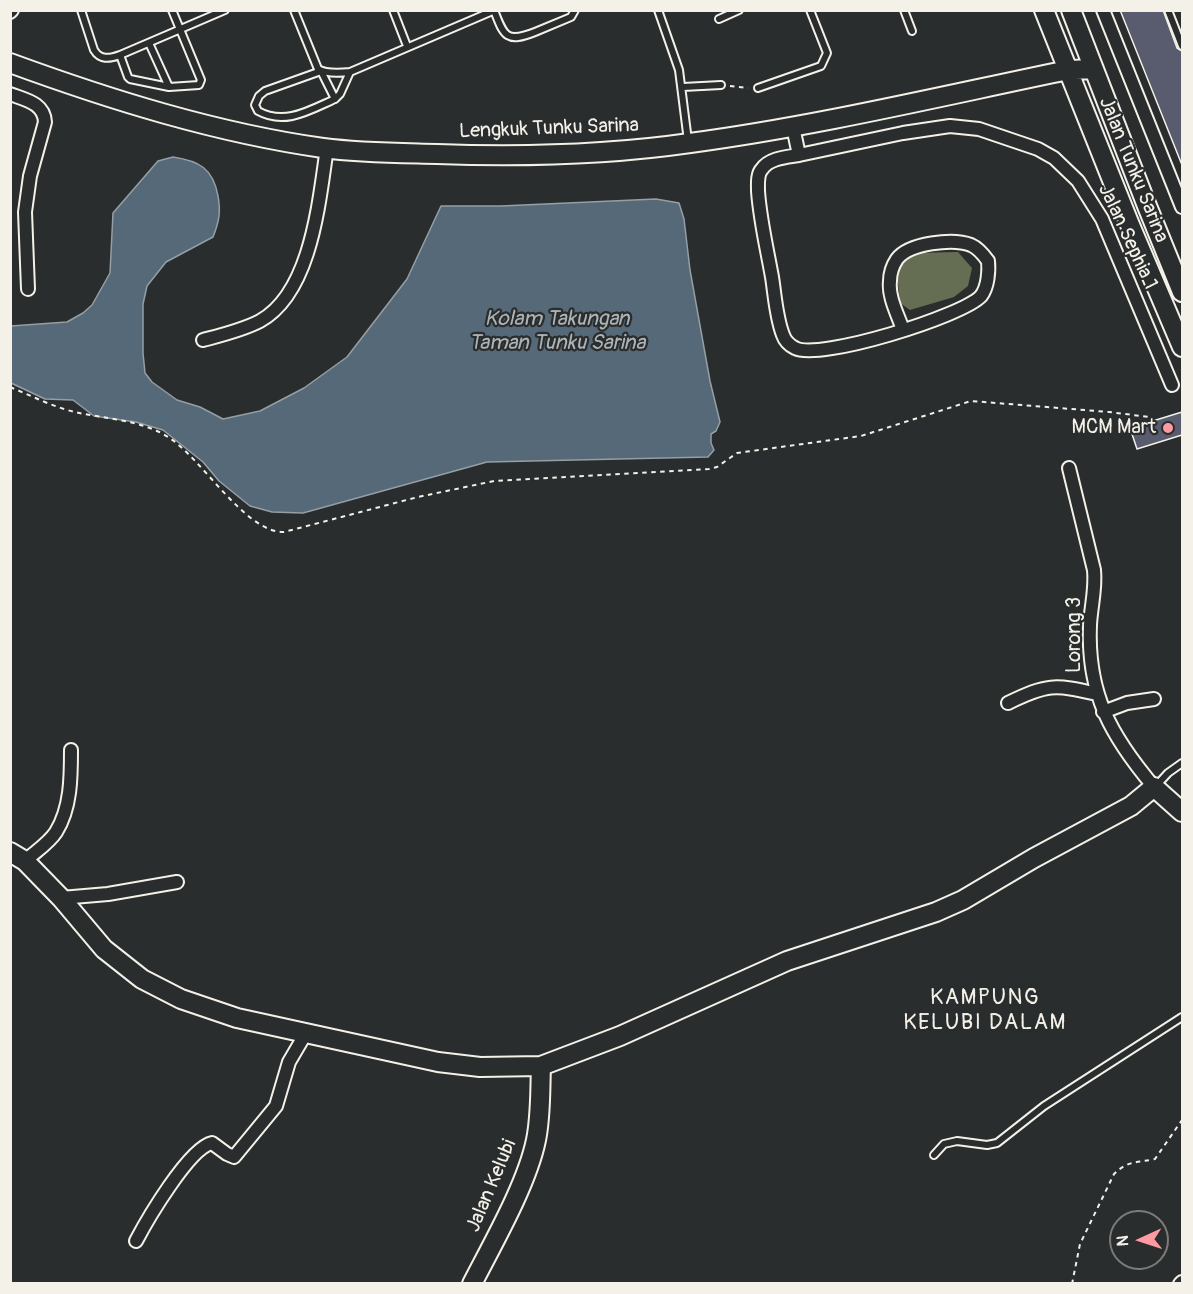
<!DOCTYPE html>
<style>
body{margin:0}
#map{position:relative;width:1193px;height:1294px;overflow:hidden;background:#2a2d2e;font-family:Pangolin,sans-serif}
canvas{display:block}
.frame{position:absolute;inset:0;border:12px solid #f4f1e8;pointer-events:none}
.north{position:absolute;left:1109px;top:1210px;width:60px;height:60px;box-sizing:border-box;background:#2a2d2e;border:2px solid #7b7b78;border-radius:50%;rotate:267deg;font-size:16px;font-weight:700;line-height:24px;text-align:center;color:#f4f1e8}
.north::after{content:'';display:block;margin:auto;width:21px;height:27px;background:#ff9aa2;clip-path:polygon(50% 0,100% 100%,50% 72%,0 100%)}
</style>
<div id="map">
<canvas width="1193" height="1294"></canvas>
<div class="frame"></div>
<div class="north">N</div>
</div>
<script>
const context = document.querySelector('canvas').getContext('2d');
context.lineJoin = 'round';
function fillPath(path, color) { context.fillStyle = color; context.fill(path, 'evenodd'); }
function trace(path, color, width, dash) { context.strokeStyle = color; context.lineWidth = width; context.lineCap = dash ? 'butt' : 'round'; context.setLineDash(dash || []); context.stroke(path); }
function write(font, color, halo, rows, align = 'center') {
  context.font = font + ' Pangolin,sans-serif'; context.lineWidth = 4.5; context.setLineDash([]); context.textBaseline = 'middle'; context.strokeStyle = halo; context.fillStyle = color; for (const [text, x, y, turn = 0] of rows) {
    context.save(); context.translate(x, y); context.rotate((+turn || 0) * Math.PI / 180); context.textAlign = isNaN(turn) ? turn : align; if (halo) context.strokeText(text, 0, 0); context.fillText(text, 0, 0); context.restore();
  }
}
fillPath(new Path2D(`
 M958,252L972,268L968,286L954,297L910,310L900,303L896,265L912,253Z`), '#656d53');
const water = new Path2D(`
 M173,157C199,161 213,168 218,196C221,212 219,222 213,237L166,262L147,286L143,304V353L145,373L152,382L177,400L200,407L223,419L260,411L304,388L347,357L407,279L441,206H501L656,199L679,203L684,219L690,270L710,381L720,422L716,431L711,434V443L714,450L708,457L487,462L303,513L272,512L250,506L219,481L203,462L163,430L136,422L94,416L73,400L45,399L11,383V326L67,322L83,313L92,305L110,273L113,213L158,161Z`);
fillPath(water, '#566978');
trace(water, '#959fa5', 1.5);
const building = new Path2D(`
 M1120,10H1163L1177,48L1182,51V165Z
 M1182,412V435L1137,449L1130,428Z`);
fillPath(building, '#595c6e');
trace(building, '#f4f1e8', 1.5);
const lane = new Path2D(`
 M81,10L94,50C100,60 109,59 120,55L225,10
 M294,10L318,69C326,74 340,73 350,72L495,10
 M393,10L407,46
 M494,10C504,37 507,43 535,32C547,27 559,22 571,17L575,10
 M658,10L679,70L688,141
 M904,10L912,31
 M1168,10L1182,46
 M719,19L739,10
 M149,43L169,87
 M120,55L128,77L130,79L169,87L199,85L201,80L172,10
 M683,87L721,85
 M758,88L821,66L827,53L810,10
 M335,99L321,71L265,91L259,96L255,105L258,111C285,126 310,110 335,99L340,94L350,72
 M1157,785L1168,773L1182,763
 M934,1155L944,1144L957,1141L987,1145L997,1143L1044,1106L1182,1017`);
const street = new Path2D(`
 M1103,10L1182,207
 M10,12L12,10
 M10,94C26,100 44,103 45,122L30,176L25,212L28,289
 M793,127L799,155L903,133L950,126L979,129L1038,149L1054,158L1078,181L1102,219L1172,385
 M799,155C787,157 769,158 762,169C757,174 758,184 758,191C760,220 767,249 772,277C775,296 776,317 783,335C785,341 789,345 795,348C819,361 963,316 981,296C988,287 989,271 988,261C983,254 978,248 971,245C953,238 909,243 897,259C893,265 890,274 890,281C888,297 898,315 903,330
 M203,340C222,335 243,330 260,321C312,292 319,200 327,148
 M1069,468L1094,570C1096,589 1091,606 1090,625C1087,694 1111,736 1154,787
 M1008,703C1047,684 1054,684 1097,694
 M1103,712L1127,703L1154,699
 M25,861C35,852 49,843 56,832C71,808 71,777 71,750
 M61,898L108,894L177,882
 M136,1241C147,1220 189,1148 212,1143L227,1154L234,1157L276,1106L289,1062L306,1033
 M1180,1284L1182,1282`);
const secondary = new Path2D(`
 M1044,10L1130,225L1182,347
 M1071,10L1147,206L1182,292
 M10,63C111,100 217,133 323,148C361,153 399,153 437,154C521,157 607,155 690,143C817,126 942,96 1068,70L1094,69
 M10,852L25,861L61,898L104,949L142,979L181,999L237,1018L438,1062L480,1067L541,1066L620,1036L787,961L936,912L963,900L1034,858L1131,806L1154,787L1182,812
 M472,1284C493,1243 527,1184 536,1140C541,1116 540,1090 541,1066`);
trace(lane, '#f4f1e8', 10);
trace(street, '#f4f1e8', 16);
trace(secondary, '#f4f1e8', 22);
trace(new Path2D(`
 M730,86L748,88
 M10,387C32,396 53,407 75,412C105,419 142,420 168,437C201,457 245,533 284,532L418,497L494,481L709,469L717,467L737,453L861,436L971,401L1109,412L1149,417
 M1072,1284L1080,1244L1114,1174C1128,1160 1137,1163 1155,1159L1182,1120`), '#f4f1e8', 2, [4.5, 4.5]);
trace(lane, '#2a2d2e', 6);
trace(street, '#2a2d2e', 12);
trace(secondary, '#2a2d2e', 18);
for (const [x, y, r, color] of [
 [1168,428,6,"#ff9aa2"]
]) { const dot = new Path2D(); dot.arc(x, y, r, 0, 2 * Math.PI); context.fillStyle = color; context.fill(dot); trace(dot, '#2a2d2e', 2); }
write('20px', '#f4f1e8', '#2a2d2e', [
 ["Lengkuk Tunku Sarina",549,129,-2],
 ["Jalan Tunku Sarina",1133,170,68],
 ["Jalan Sephia 1",1127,237,65],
 ["Lorong 3",1075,635,-90],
 ["Jalan Kelubi",492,1186,-67]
]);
write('20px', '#f4f1e8', '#2a2d2e', [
 ["MCM Mart",1156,428]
], 'right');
write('italic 21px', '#adb4b6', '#2a2d2e', [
 ["Kolam Takungan",557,320],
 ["Taman Tunku Sarina",557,344]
]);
context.letterSpacing = '1.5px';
write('22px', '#f4f1e8', '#2a2d2e', [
 ["KAMPUNG",985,998],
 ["KELUBI DALAM",985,1023]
]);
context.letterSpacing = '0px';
</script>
